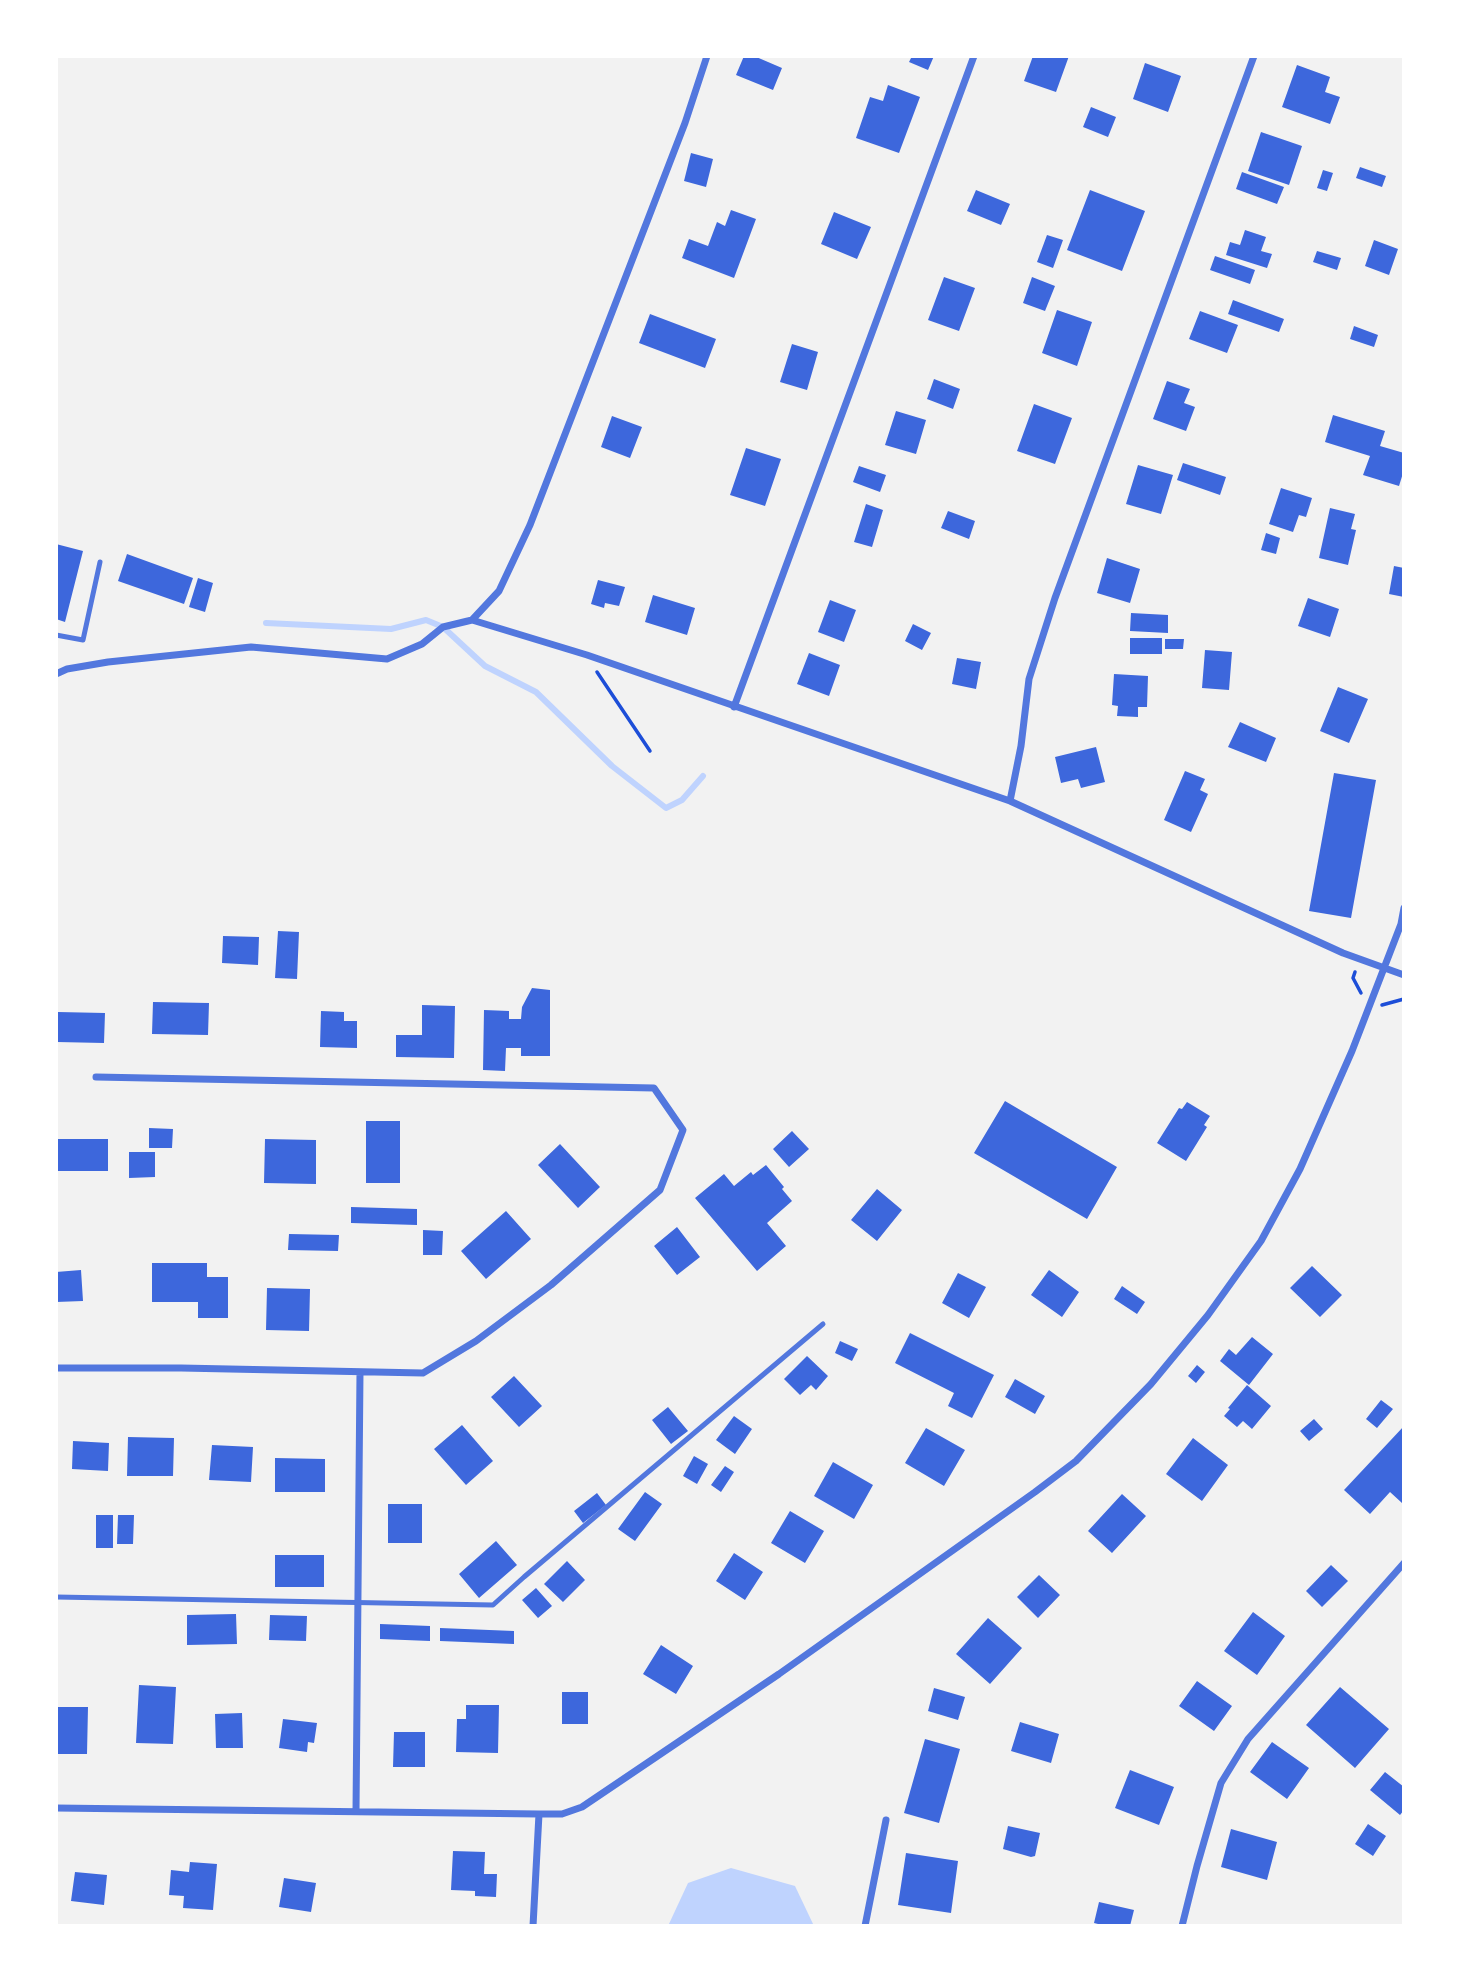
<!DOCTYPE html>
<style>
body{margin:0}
#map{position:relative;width:1460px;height:1982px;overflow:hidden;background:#f2f2f2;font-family:Raleway,sans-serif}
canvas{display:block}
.frame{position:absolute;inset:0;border:58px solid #fff;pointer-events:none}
</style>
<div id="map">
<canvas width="1460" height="1982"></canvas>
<div class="frame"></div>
</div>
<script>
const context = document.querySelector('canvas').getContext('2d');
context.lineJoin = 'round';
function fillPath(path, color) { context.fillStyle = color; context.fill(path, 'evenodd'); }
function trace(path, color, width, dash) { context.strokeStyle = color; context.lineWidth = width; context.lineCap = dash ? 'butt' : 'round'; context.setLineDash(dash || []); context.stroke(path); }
fillPath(new Path2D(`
 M731,1868L795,1886L814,1926H668L688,1883Z`), '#bfd3fe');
trace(new Path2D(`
 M266,623L391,629L426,620L443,627L485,666L536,692L612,766L666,808L682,800L703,776`), '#bfd3fe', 6);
fillPath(new Path2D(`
 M744,56H754L782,68L773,90L736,75Z
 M912,56H934L928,70L909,62Z
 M1033,56H1069L1056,92L1024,81Z
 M1145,63L1181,76L1168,112L1133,99Z
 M1297,65L1330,77L1325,92L1340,97L1330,124L1282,107Z
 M888,85L920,97L899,153L856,138L870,97L883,101Z
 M1091,107L1116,117L1108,137L1083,127Z
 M1261,132L1302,146L1289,185L1248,171Z
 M691,153L713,159L706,187L684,181Z
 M1360,167L1386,176L1382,187L1356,178Z
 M1323,170L1333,173L1327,191L1317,188Z
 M1242,172L1284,187L1277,204L1236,189Z
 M976,190L1010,204L1001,225L967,211Z
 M1090,190L1145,211L1122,271L1067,250Z
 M731,210L756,219L734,278L682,258L689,239L708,246L717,222L725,226Z
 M834,212L871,227L857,259L821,244Z
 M1245,230L1266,237L1261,251L1272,254L1267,268L1226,255L1230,242L1240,245Z
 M1047,235L1063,240L1053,268L1037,262Z
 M1374,240L1398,249L1389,275L1365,266Z
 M1317,251L1341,258L1337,270L1313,262Z
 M1215,256L1255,270L1250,284L1210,270Z
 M944,277L975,288L959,331L928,320Z
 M1032,277L1055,286L1045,311L1023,303Z
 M1233,300L1284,319L1279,332L1228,314Z
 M1057,310L1092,322L1077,366L1042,353Z
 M1200,311L1238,325L1227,353L1189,339Z
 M650,314L716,339L705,368L639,343Z
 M1354,326L1378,335L1374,347L1350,339Z
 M792,344L818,352L807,390L780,382Z
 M934,379L960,389L953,409L927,399Z
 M1167,381L1190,389L1184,403L1195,407L1186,431L1153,419Z
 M1034,404L1072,418L1055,464L1017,451Z
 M896,411L926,420L916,454L885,445Z
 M1333,415L1385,431L1380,446L1404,453V470L1399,486L1363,475L1370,456L1325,442Z
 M612,416L642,427L630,458L601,447Z
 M746,448L781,459L765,506L730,495Z
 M1183,463L1226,477L1220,495L1177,480Z
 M1138,465L1173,475L1161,514L1126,504Z
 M859,466L886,475L880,492L853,482Z
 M1281,488L1312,498L1306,517L1299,515L1293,532L1269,524Z
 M866,504L883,510L872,547L854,542Z
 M1330,508L1355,514L1351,529L1356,530L1348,565L1319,558Z
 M948,511L975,521L969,539L941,528Z
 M1266,533L1280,538L1276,554L1261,550Z
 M56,544L83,551L65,622L56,619Z
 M127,554L193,578L184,604L118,581Z
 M1107,558L1140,569L1130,603L1097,593Z
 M1394,566L1404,568V597L1389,594Z
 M198,578L213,583L205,612L189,607Z
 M598,580L625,587L619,606L605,603L604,608L591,604Z
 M653,595L695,608L687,635L645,622Z
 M1308,598L1339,609L1330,637L1298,626Z
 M830,600L856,610L844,642L818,632Z
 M1131,613L1168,615V633L1130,631Z
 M913,624L931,633L922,650L905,641Z
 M1130,638H1162V654H1130Z
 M1165,639H1184L1183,649H1165Z
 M1205,650L1232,652L1229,690L1202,688Z
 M809,653L840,665L829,696L797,684Z
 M957,658L981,662L976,689L952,684Z
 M1114,674L1148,676L1147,707H1138V717L1117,716L1118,706L1112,705Z
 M1338,687L1368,699L1349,743L1320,731Z
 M1240,722L1276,738L1266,762L1228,747Z
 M1096,747L1105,782L1081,788L1078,779L1061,783L1055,757Z
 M1185,771L1205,779L1200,790L1208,794L1191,832L1164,820Z
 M1334,773L1376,780L1351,918L1309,911Z
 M278,931L299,932L297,979L275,978Z
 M223,936L259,937L258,965L222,963Z
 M532,988L550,990V1056H521V1048H506L505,1071L483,1070L484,1010L509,1011V1019H521L522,1007Z
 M153,1002L209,1003L208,1035L152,1034Z
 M422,1005L455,1006L454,1058L396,1057V1035H422Z
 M321,1011L344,1012V1021H357V1048L320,1047Z
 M58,1012L105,1013L104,1043L57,1042Z
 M1005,1101L1117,1167L1087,1219L974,1153Z
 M1187,1102L1210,1116L1204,1125L1207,1127L1186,1161L1157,1143L1179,1108L1182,1109Z
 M366,1121H400V1183H366Z
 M149,1128L173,1129L172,1148H149Z
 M792,1131L809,1149L789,1167L773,1149Z
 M56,1139H108V1171H56Z
 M265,1139L316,1140V1184L264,1183Z
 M560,1144L600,1187L578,1208L538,1165Z
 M129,1152H155V1177L129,1178Z
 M766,1165L784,1187L782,1189L792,1201L767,1223L786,1246L757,1271L695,1198L724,1174L734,1186L751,1172L753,1175Z
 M877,1189L902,1210L877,1241L851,1220Z
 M351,1207L417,1209V1225L351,1223Z
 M506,1211L531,1239L486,1279L461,1251Z
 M677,1227L700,1257L677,1275L654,1246Z
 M423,1230L443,1231L442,1255H423Z
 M289,1234L339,1235L338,1251L288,1250Z
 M152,1263H207V1277H228V1318H198V1302H152Z
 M1312,1266L1342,1295L1320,1317L1290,1288Z
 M81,1270L83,1301L56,1302V1272Z
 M1049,1270L1079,1292L1062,1317L1031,1295Z
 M958,1273L986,1287L969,1318L942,1303Z
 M1122,1286L1145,1302L1137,1314L1114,1299Z
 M267,1288L310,1289L309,1331L266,1330Z
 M910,1333L994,1375L972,1418L948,1406L954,1393L895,1363Z
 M1252,1337L1273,1354L1249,1385L1220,1361L1229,1349L1236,1355Z
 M840,1341L858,1349L852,1361L835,1353Z
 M807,1356L828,1376L816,1390L811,1385L800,1395L784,1379Z
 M1197,1365L1205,1372L1196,1383L1188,1376Z
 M514,1376L542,1406L519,1427L491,1397Z
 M1015,1379L1045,1396L1035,1414L1005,1397Z
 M1247,1385L1271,1406L1252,1429L1243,1421L1237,1427L1224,1416L1230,1409L1228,1408Z
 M1381,1400L1393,1409L1377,1428L1366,1419Z
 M668,1407L688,1431L671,1444L652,1420Z
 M734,1416L752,1429L735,1454L716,1440Z
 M1314,1419L1323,1429L1309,1441L1300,1431Z
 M462,1425L493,1461L466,1485L434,1449Z
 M1404,1426V1501L1402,1503L1390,1492L1370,1514L1344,1490Z
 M926,1428L965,1450L944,1486L905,1463Z
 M128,1437L174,1438L173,1476H127Z
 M1193,1438L1228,1465L1202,1501L1166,1474Z
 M73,1441L109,1443L108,1471L72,1469Z
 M212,1445L253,1447L251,1482L209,1480Z
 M694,1456L708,1464L697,1484L683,1476Z
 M275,1458L325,1459V1492H275Z
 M833,1462L873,1485L854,1519L814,1496Z
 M725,1466L734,1472L721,1492L711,1485Z
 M645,1492L662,1504L635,1541L618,1529Z
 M597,1493L606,1505L583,1523L574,1511Z
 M1122,1494L1146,1516L1112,1553L1088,1531Z
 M388,1504H422V1543H388Z
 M790,1511L824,1531L805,1563L771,1543Z
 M96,1515H113V1548H96Z
 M118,1515H134L133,1544H117Z
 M496,1541L517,1565L479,1598L459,1574Z
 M734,1553L763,1572L745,1600L716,1581Z
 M275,1555H324V1587H275Z
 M567,1561L585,1580L563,1602L544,1584Z
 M1331,1565L1348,1581L1322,1607L1306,1591Z
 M1039,1575L1060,1595L1038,1618L1017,1597Z
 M536,1588L552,1606L538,1618L522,1600Z
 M1253,1612L1285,1636L1257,1675L1224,1651Z
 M236,1614L237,1644L187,1645V1615Z
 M270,1615L307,1616L306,1641L269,1640Z
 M988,1618L1022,1648L990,1684L956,1654Z
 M380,1624L430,1626V1641L380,1639Z
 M440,1628L514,1631V1644L440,1641Z
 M661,1645L693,1666L676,1694L643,1674Z
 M1197,1681L1232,1706L1214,1731L1179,1706Z
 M139,1685L176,1687L173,1744L136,1743Z
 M1340,1687L1389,1729L1355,1768L1306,1725Z
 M934,1688L965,1697L958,1720L928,1711Z
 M562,1692H588V1724H562Z
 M466,1705H499L498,1753L456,1752L457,1719H466Z
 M56,1707H88L87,1754H56Z
 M242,1713L243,1748H216L215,1714Z
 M283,1719L317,1723L314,1743L308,1742L307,1752L279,1748Z
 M1020,1722L1059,1734L1051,1763L1011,1751Z
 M394,1732H425V1767H393Z
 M925,1739L960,1749L939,1823L904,1813Z
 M1272,1742L1309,1768L1287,1799L1250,1772Z
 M1130,1770L1174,1787L1159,1825L1115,1808Z
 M1385,1772L1404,1787V1810L1400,1815L1370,1790Z
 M1368,1824L1386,1836L1373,1856L1355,1844Z
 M1008,1826L1040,1833L1035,1856L1031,1857L1003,1849Z
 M1231,1829L1277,1842L1267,1880L1221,1867Z
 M453,1851L485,1852L484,1874H497L496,1897L475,1896V1891L451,1890Z
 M906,1853L958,1861L951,1913L898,1905Z
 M190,1862L217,1864L213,1910L183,1908L184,1896L169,1895L171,1870L189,1872Z
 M75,1872L107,1875L104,1905L71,1901Z
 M284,1878L316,1883L311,1912L279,1907Z
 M1099,1902L1134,1910L1130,1926H1106L1094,1923Z`), '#3d67dc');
trace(new Path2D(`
 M597,672L650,751
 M1355,972L1353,978L1361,993
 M1382,1005L1404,999`), '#1d4ed8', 3.5);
trace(new Path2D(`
 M56,635L83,640L100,562
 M56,1597L493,1605L524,1577L823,1324`), '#5277de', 5);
trace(new Path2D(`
 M472,620L587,655L1010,801L1343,953L1404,975
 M472,620L499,591L530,525L685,123L707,56
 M56,674L67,669L108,662L251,647L387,659L422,644L443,627L472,620
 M734,707L974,56
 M1010,801L1021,746L1029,679L1055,598L1254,56
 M56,1368H181L423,1373L476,1341L551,1285L660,1190L683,1130L654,1088L96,1077
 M56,1808L539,1814H562L582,1807L779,1674L1035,1492L1076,1461L1151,1384L1208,1315L1261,1241L1300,1169L1352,1051L1401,924L1404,908
 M356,1811L360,1372
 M533,1926L539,1814
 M865,1926L886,1820
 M1182,1926L1197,1866L1221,1783L1248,1739L1404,1563`), '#5277de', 7);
</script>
